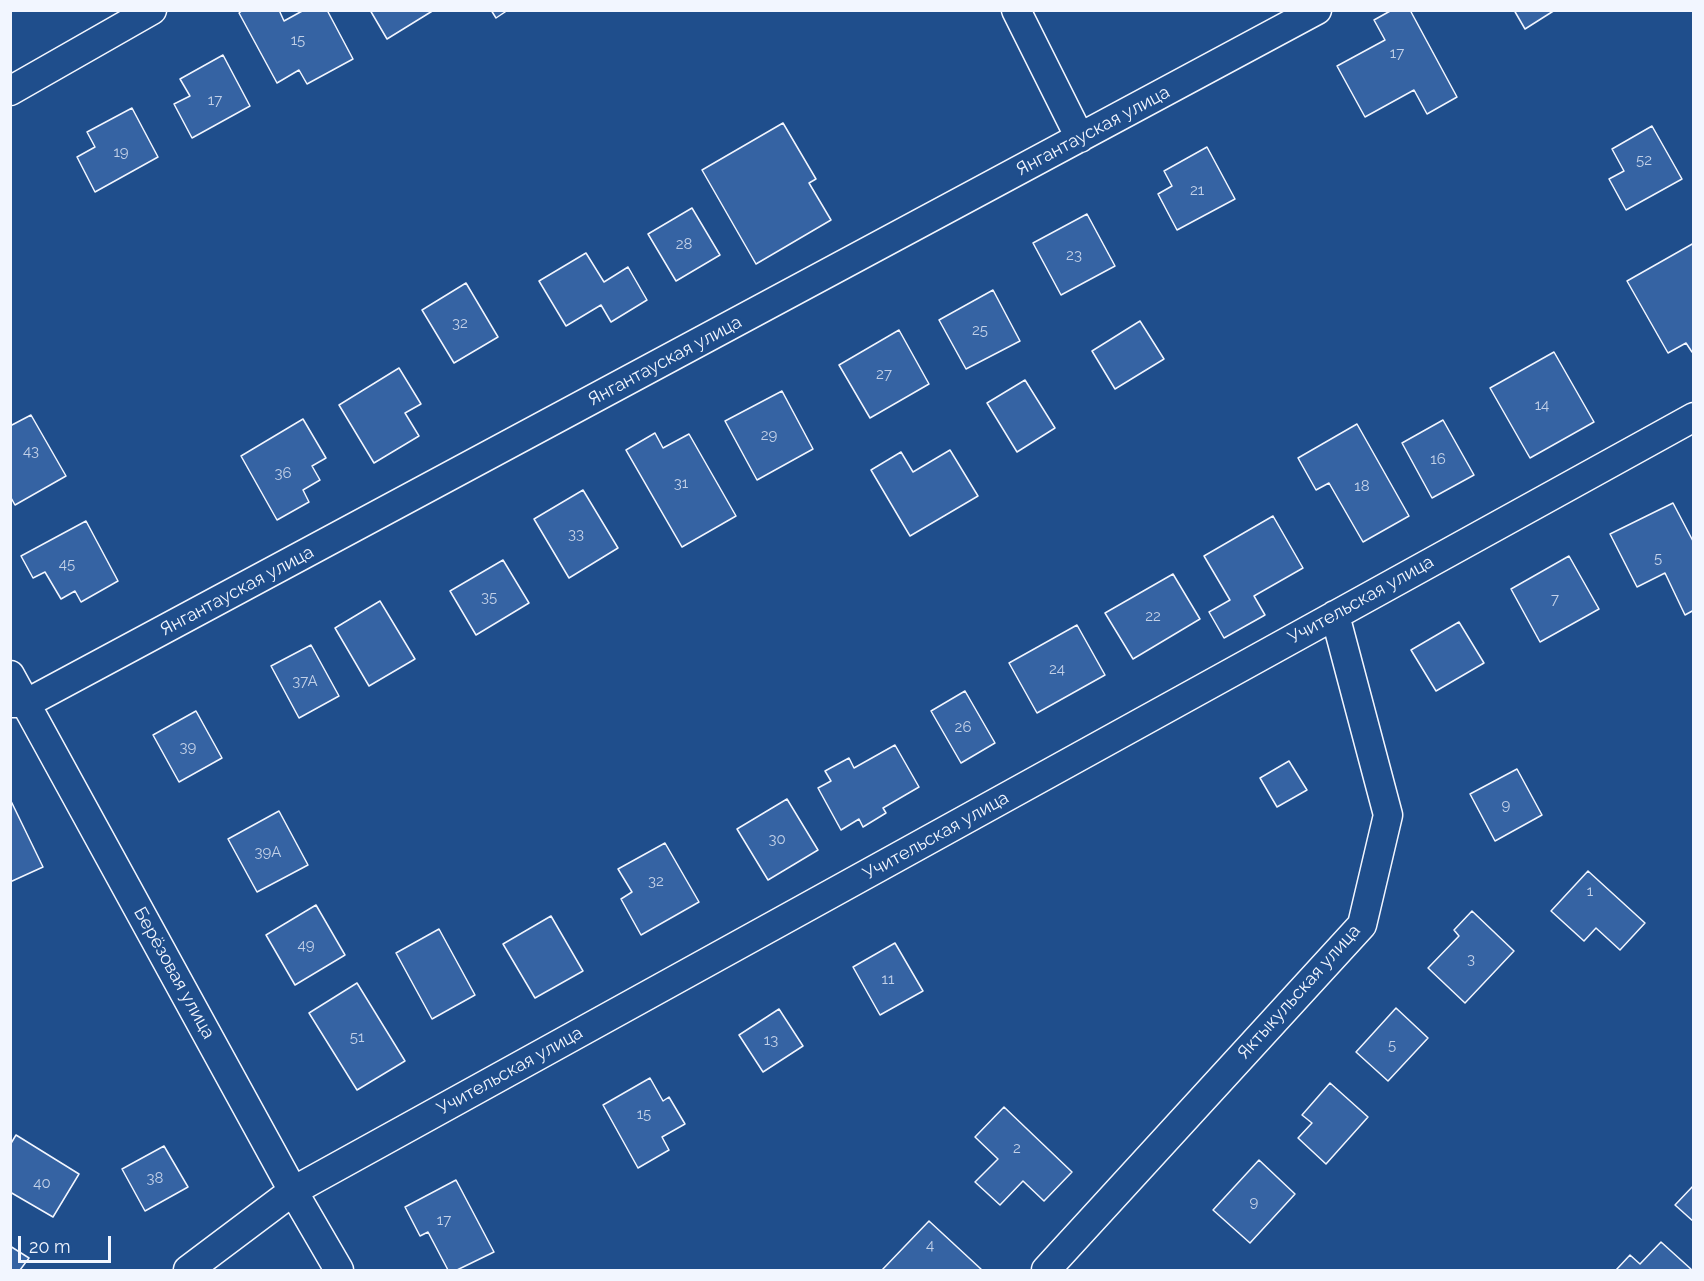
<!DOCTYPE html>
<meta charset="utf-8">
<style>
body{margin:0}
#map{position:relative;width:1704px;height:1281px;overflow:hidden;background:#1f4e8c;font-family:Raleway,sans-serif}
canvas{display:block}
.frame{position:absolute;inset:0;border:12px solid #f2f6ff;pointer-events:none}
.scale{position:absolute;left:18px;top:1236px;width:93px;height:27px;box-sizing:border-box;border:3px solid #f2f6ff;border-top:0;padding-left:8px;font-size:18px;line-height:21px;white-space:nowrap;color:#f2f6ff;-webkit-text-stroke:4px #1f4e8c;paint-order:stroke}
</style>
<div id="map">
<canvas width="1704" height="1281"></canvas>
<div class="frame"></div>
<div class="scale">20 m</div>
</div>
<script>
const context = document.querySelector('canvas').getContext('2d');
context.lineJoin = 'round';
function fillPath(path, color) { context.fillStyle = color; context.fill(path, 'evenodd'); }
function trace(path, color, width, dash) { context.strokeStyle = color; context.lineWidth = width; context.lineCap = dash ? 'butt' : 'round'; context.setLineDash(dash || []); context.stroke(path); }
function write(font, color, halo, rows, align = 'center') {
  context.font = font + ' Raleway,sans-serif'; context.lineWidth = 4.5; context.setLineDash([]); context.textBaseline = 'middle'; context.strokeStyle = halo; context.fillStyle = color; for (const [text, x, y, turn = 0] of rows) {
    context.save(); context.translate(x, y); context.rotate((+turn || 0) * Math.PI / 180); context.textAlign = isNaN(turn) ? turn : align; if (halo) context.strokeText(text, 0, 0); context.fillText(text, 0, 0); context.restore();
  }
}
const building = new Path2D(`
 M243,10H279L284,21L304,10H327L353,59L307,84L299,70L277,83L239,13Z
 M370,10H434L387,39Z
 M491,10H508L496,18Z
 M1392,10H1410L1457,97L1427,114L1414,90L1365,117L1337,66L1385,40L1374,20Z
 M1514,10H1555L1525,29Z
 M223,55L250,106L192,138L174,104L190,96L180,79Z
 M132,108L158,157L95,192L77,157L95,147L87,132Z
 M783,123L816,179L809,183L831,220L756,264L702,170Z
 M1652,126L1682,179L1626,210L1609,179L1624,171L1612,149Z
 M1207,147L1235,199L1177,230L1158,194L1172,186L1164,171Z
 M692,208L720,255L676,281L648,234Z
 M1087,214L1115,266L1061,295L1033,243Z
 M1694,243V351L1692,352L1686,343L1668,353L1627,281Z
 M586,253L604,282L628,267L647,300L611,322L601,305L566,326L539,281Z
 M466,283L498,337L454,363L422,310Z
 M993,290L1020,341L966,369L939,320Z
 M1140,321L1164,359L1115,389L1092,351Z
 M899,330L929,384L870,418L839,365Z
 M1554,352L1594,422L1530,458L1490,388Z
 M399,368L421,404L405,413L419,436L374,463L339,405Z
 M1025,380L1055,428L1017,452L987,403Z
 M782,391L813,449L757,480L725,421Z
 M31,415L66,476L15,505L10,496V426Z
 M303,419L326,458L312,466L320,480L303,490L309,502L277,520L241,456Z
 M1443,420L1474,475L1432,498L1402,443Z
 M1357,424L1409,516L1363,542L1329,483L1316,490L1298,458Z
 M655,433L663,448L689,434L736,516L682,547L626,450Z
 M950,450L978,496L910,536L871,470L901,452L913,472Z
 M583,490L618,548L569,578L534,519Z
 M1673,503L1694,543V610L1685,615L1665,573L1637,587L1610,534Z
 M1273,516L1303,568L1254,596L1265,615L1224,638L1209,612L1230,600L1204,556Z
 M86,521L118,581L81,602L75,591L61,599L45,572L33,578L21,556Z
 M1569,556L1599,609L1540,642L1511,589Z
 M503,560L529,603L476,635L450,591Z
 M1173,574L1200,619L1133,659L1105,613Z
 M380,601L415,659L369,686L335,628Z
 M1459,622L1484,663L1436,691L1411,650Z
 M1077,625L1105,675L1037,713L1009,663Z
 M311,645L339,696L299,718L271,666Z
 M965,691L995,743L961,763L931,711Z
 M196,711L222,758L179,782L153,735Z
 M895,745L919,787L883,808L886,813L863,827L859,819L841,830L818,788L831,781L825,771L849,758L854,768Z
 M1289,761L1307,790L1277,807L1260,778Z
 M1517,769L1542,815L1495,841L1470,794Z
 M10,799L43,867L10,882Z
 M787,799L818,850L768,880L737,829Z
 M279,811L308,865L257,892L228,839Z
 M665,843L699,902L641,935L621,899L632,892L618,869Z
 M1588,871L1645,923L1620,950L1596,928L1584,941L1551,911Z
 M316,905L345,955L295,985L266,935Z
 M1472,911L1514,951L1465,1003L1428,968L1459,936L1454,930Z
 M551,916L583,971L535,998L503,944Z
 M439,929L475,995L432,1019L396,953Z
 M895,943L923,991L880,1015L853,967Z
 M357,983L405,1061L357,1090L309,1013Z
 M1396,1008L1428,1038L1388,1081L1356,1052Z
 M779,1009L803,1046L763,1072L739,1035Z
 M650,1078L663,1101L669,1097L685,1124L662,1137L669,1150L638,1168L603,1105Z
 M1330,1083L1368,1117L1326,1164L1298,1138L1312,1123L1302,1115Z
 M1004,1107L1072,1172L1044,1201L1023,1181L1000,1205L975,1182L998,1159L975,1137Z
 M16,1135L79,1174L53,1217L10,1192V1145Z
 M164,1146L188,1187L145,1211L122,1169Z
 M1259,1160L1295,1194L1250,1243L1213,1210Z
 M456,1180L494,1252L457,1270H448L428,1232L420,1236L405,1207Z
 M1694,1185V1222L1675,1205Z
 M929,1221L982,1270H882Z
 M1661,1242L1692,1270H1616L1630,1255L1640,1264Z
 M10,1246L29,1258L20,1270H10Z`);
fillPath(building, '#3563a3');
trace(building, '#f2f6ff', 1.5);
const minor = new Path2D(`
 M1016,10L1080,138
 M10,91L152,10
 M10,675L293,1191L339,1270
 M10,703H27L1317,10
 M188,1270L293,1191L1694,417
 M1046,1270L1362,925L1388,815L1335,615`);
trace(minor, '#f2f6ff', 31);
trace(minor, '#1f4e8c', 28);
write('15px', '#c3d1e8', null, [
 ["15",298,40],
 ["17",1397,53],
 ["17",215,100],
 ["19",121,152],
 ["52",1644,160],
 ["21",1197,190],
 ["28",684,244],
 ["23",1074,255],
 ["32",460,323],
 ["25",980,330],
 ["27",884,374],
 ["14",1542,405],
 ["29",769,435],
 ["43",31,451],
 ["16",1438,459],
 ["36",283,473],
 ["31",681,483],
 ["18",1362,486],
 ["33",576,534],
 ["5",1658,558],
 ["45",67,564],
 ["35",489,597],
 ["7",1555,599],
 ["22",1153,616],
 ["24",1057,669],
 ["37А",305,681],
 ["26",963,727],
 ["39",188,747],
 ["9",1506,805],
 ["30",777,839],
 ["39А",268,852],
 ["32",656,881],
 ["1",1590,891],
 ["49",306,945],
 ["3",1471,959],
 ["11",888,979],
 ["51",357,1037],
 ["13",771,1040],
 ["5",1392,1045],
 ["15",644,1114],
 ["2",1017,1148],
 ["38",155,1178],
 ["40",42,1183],
 ["9",1254,1202],
 ["17",444,1220],
 ["4",930,1245]
]);
write('18px', '#f2f6ff', '#1f4e8c', [
 ["Янгантауская улица",1093,131,-28],
 ["Янгантауская улица",665,361,-28],
 ["Янгантауская улица",237,591,-28],
 ["Учительская улица",1361,600,-29],
 ["Учительская улица",936,836,-29],
 ["Берёзовая улица",174,973,61],
 ["Яктыкульская улица",1299,992,-48],
 ["Учительская улица",510,1071,-29]
]);
</script>
